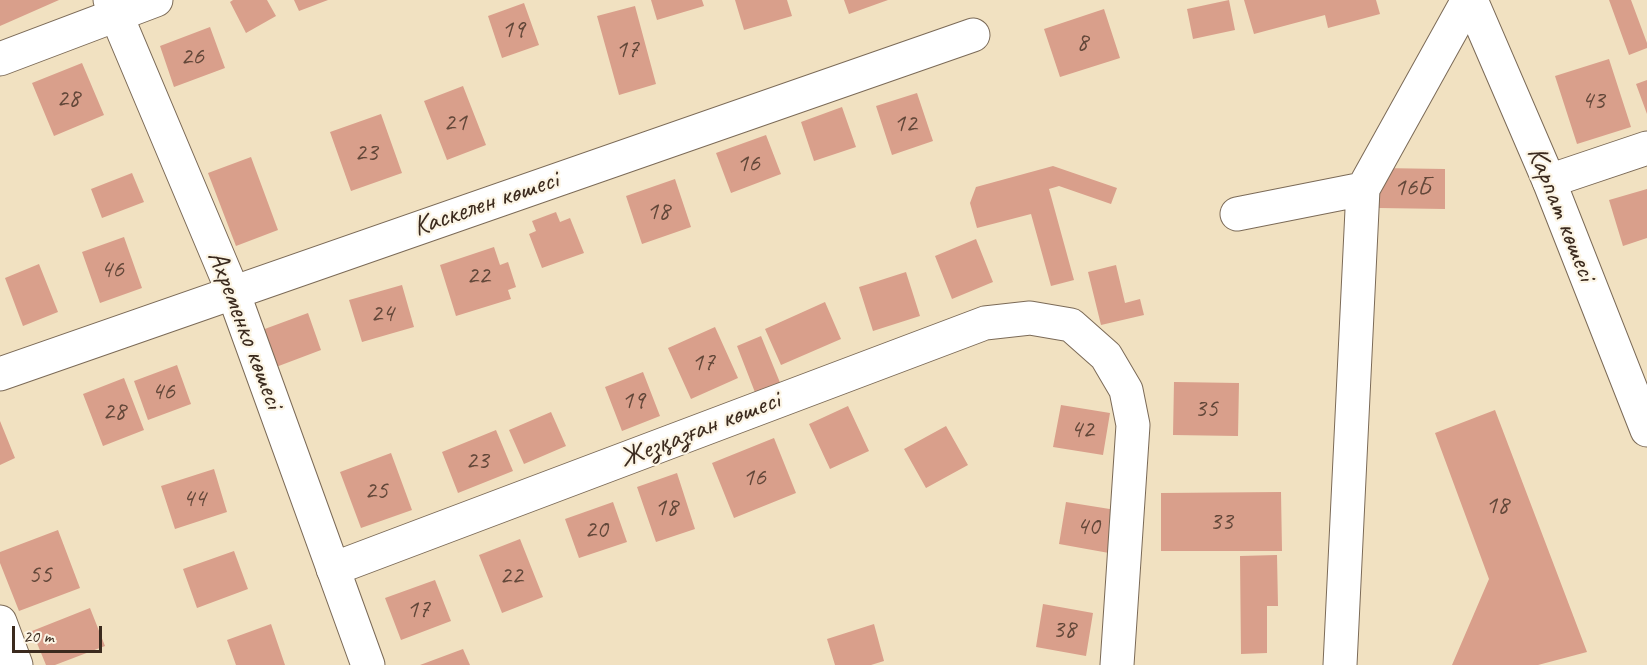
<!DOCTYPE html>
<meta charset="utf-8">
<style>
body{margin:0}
#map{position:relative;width:1647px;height:665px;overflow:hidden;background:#f1e1c1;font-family:Caveat,sans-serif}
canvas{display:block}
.scale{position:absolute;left:12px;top:626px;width:90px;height:27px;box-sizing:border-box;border:3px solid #3b2a1e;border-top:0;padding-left:8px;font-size:18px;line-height:21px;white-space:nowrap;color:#3b2a1e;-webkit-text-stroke:4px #fcf5e5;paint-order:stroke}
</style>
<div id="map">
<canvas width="1647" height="665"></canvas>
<div class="scale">20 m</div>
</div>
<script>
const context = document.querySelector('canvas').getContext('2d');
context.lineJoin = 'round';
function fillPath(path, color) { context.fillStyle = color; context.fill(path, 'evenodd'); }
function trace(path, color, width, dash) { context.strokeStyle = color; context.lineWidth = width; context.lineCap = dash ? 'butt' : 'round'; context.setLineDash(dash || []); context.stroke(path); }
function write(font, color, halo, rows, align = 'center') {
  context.font = font + ' Caveat,sans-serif'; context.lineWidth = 4.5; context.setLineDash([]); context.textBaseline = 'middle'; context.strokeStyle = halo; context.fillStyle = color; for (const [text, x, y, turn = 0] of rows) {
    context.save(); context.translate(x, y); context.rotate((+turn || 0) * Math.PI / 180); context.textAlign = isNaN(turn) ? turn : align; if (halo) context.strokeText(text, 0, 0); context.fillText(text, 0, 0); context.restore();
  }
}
fillPath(new Path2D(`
 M0,0H59L0,26Z
 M233,0H267L276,16L246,33L230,2Z
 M294,0H328L299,11Z
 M651,0H702L704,6L657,20Z
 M735,0H787L792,16L744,30Z
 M844,0H888L849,14Z
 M1229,0L1235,30L1193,39L1187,9Z
 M1244,0H1376L1380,14L1328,28L1325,15L1254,34Z
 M1609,0H1631L1647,43V48L1629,55Z
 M524,3L539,45L502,58L488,16Z
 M635,6L656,84L619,95L597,16Z
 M1104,9L1120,58L1060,77L1044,29Z
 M210,27L225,68L174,87L160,46Z
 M1609,59L1631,127L1577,144L1555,76Z
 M82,63L104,115L54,136L32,83Z
 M1647,80V114L1636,84Z
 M463,86L486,145L447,160L424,101Z
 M917,93L933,141L892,155L876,106Z
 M842,107L856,147L814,161L801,122Z
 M381,114L402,173L351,191L330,132Z
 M766,135L781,174L731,193L716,153Z
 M251,157L278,230L236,246L208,173Z
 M1053,166L1117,188L1111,204L1059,186L1049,189L1074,280L1051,286L1031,214L977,228L970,203L976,187Z
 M1380,168L1445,169V209L1379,208Z
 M132,173L144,202L102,218L91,189Z
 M675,179L691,227L642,244L626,196Z
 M1647,189V238L1623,246L1609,200Z
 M556,212L560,222L570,218L584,253L542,268L529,234L536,231L532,221Z
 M124,237L142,288L100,303L82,252Z
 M976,239L993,282L952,299L935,256Z
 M494,247L500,265L508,262L516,287L508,290L511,299L456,316L440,265Z
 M39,264L58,312L23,326L5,278Z
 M1116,265L1125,303L1140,299L1144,315L1101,325L1088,272Z
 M906,272L920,316L873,331L859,287Z
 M402,285L414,327L362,342L349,300Z
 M825,302L841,339L781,365L765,329Z
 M308,313L321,350L276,367L262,330Z
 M715,327L738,378L691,399L668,348Z
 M761,336L781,385L756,395L737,346Z
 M177,365L191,404L148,420L134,381Z
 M643,372L660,416L622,431L605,387Z
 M124,378L144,430L103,446L83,394Z
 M1174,382L1239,383L1238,436L1173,435Z
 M1061,405L1110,413L1103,455L1053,447Z
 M848,406L869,451L830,469L809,424Z
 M1495,410L1587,652L1538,665H1452L1489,579L1435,433Z
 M551,412L566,446L524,464L509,430Z
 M0,421L15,458L0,465Z
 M946,426L968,465L926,488L904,449Z
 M496,430L513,471L458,493L442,452Z
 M774,438L796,493L734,518L712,463Z
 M391,453L412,510L361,528L340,472Z
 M214,469L227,512L175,529L161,486Z
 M677,473L695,529L656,542L637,487Z
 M1281,492L1282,551H1161V493Z
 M613,502L627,542L579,558L565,519Z
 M1066,502L1116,510L1109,553L1059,544Z
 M58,530L80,588L19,611L0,563V552Z
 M520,539L543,597L502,613L479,555Z
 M234,551L248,589L197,608L183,569Z
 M1277,555L1278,606H1267V653L1241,654L1240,556Z
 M435,580L451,621L401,640L385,598Z
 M1043,604L1093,613L1086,656L1036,647Z
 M90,608L105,646L55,665H46L32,631Z
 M271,624L285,665H236L227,640Z
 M874,624L884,661L871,665H835L827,639Z
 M463,649L470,665H420Z`), '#d99f8b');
const street = new Path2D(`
 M0,59L156,0
 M1549,181L1647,148
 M1237,214L1363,189L1468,0
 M0,374L973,35
 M333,569L985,323L1030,318L1071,325L1106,356L1126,390L1133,425L1117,665
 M0,622L16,665
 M1340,665L1363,189`);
const secondary = new Path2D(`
 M110,0L233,292L368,665
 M1471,0L1549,181L1647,430`);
trace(street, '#7b6a57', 35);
trace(secondary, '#7b6a57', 35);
trace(street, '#fff', 33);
trace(secondary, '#fff', 33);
write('26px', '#624739', null, [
 ["19",513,30],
 ["8",1082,43],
 ["17",627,50],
 ["26",192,57],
 ["28",68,99],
 ["43",1593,101],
 ["21",455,123],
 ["12",905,124],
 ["23",366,153],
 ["16",748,164],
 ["16Б",1412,188],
 ["18",658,212],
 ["46",112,270],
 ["22",478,276],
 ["24",382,314],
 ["17",703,363],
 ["46",163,392],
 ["19",633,401],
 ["35",1206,409],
 ["28",114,412],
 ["42",1082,430],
 ["23",477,461],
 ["16",754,478],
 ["25",376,491],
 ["44",194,499],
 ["18",1497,506],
 ["18",666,508],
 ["33",1221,522],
 ["40",1088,527],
 ["20",596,530],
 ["55",40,575],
 ["22",511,576],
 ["17",418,610],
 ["38",1064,630]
]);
write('28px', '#3b2a1e', '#fcf5e5', [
 ["Каскелен көшесі",486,204,-19],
 ["Карпат көшесі",1561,214,68],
 ["Ахременко көшесі",245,330,69],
 ["Жезқазған көшесі",700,430,-21]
]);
</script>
